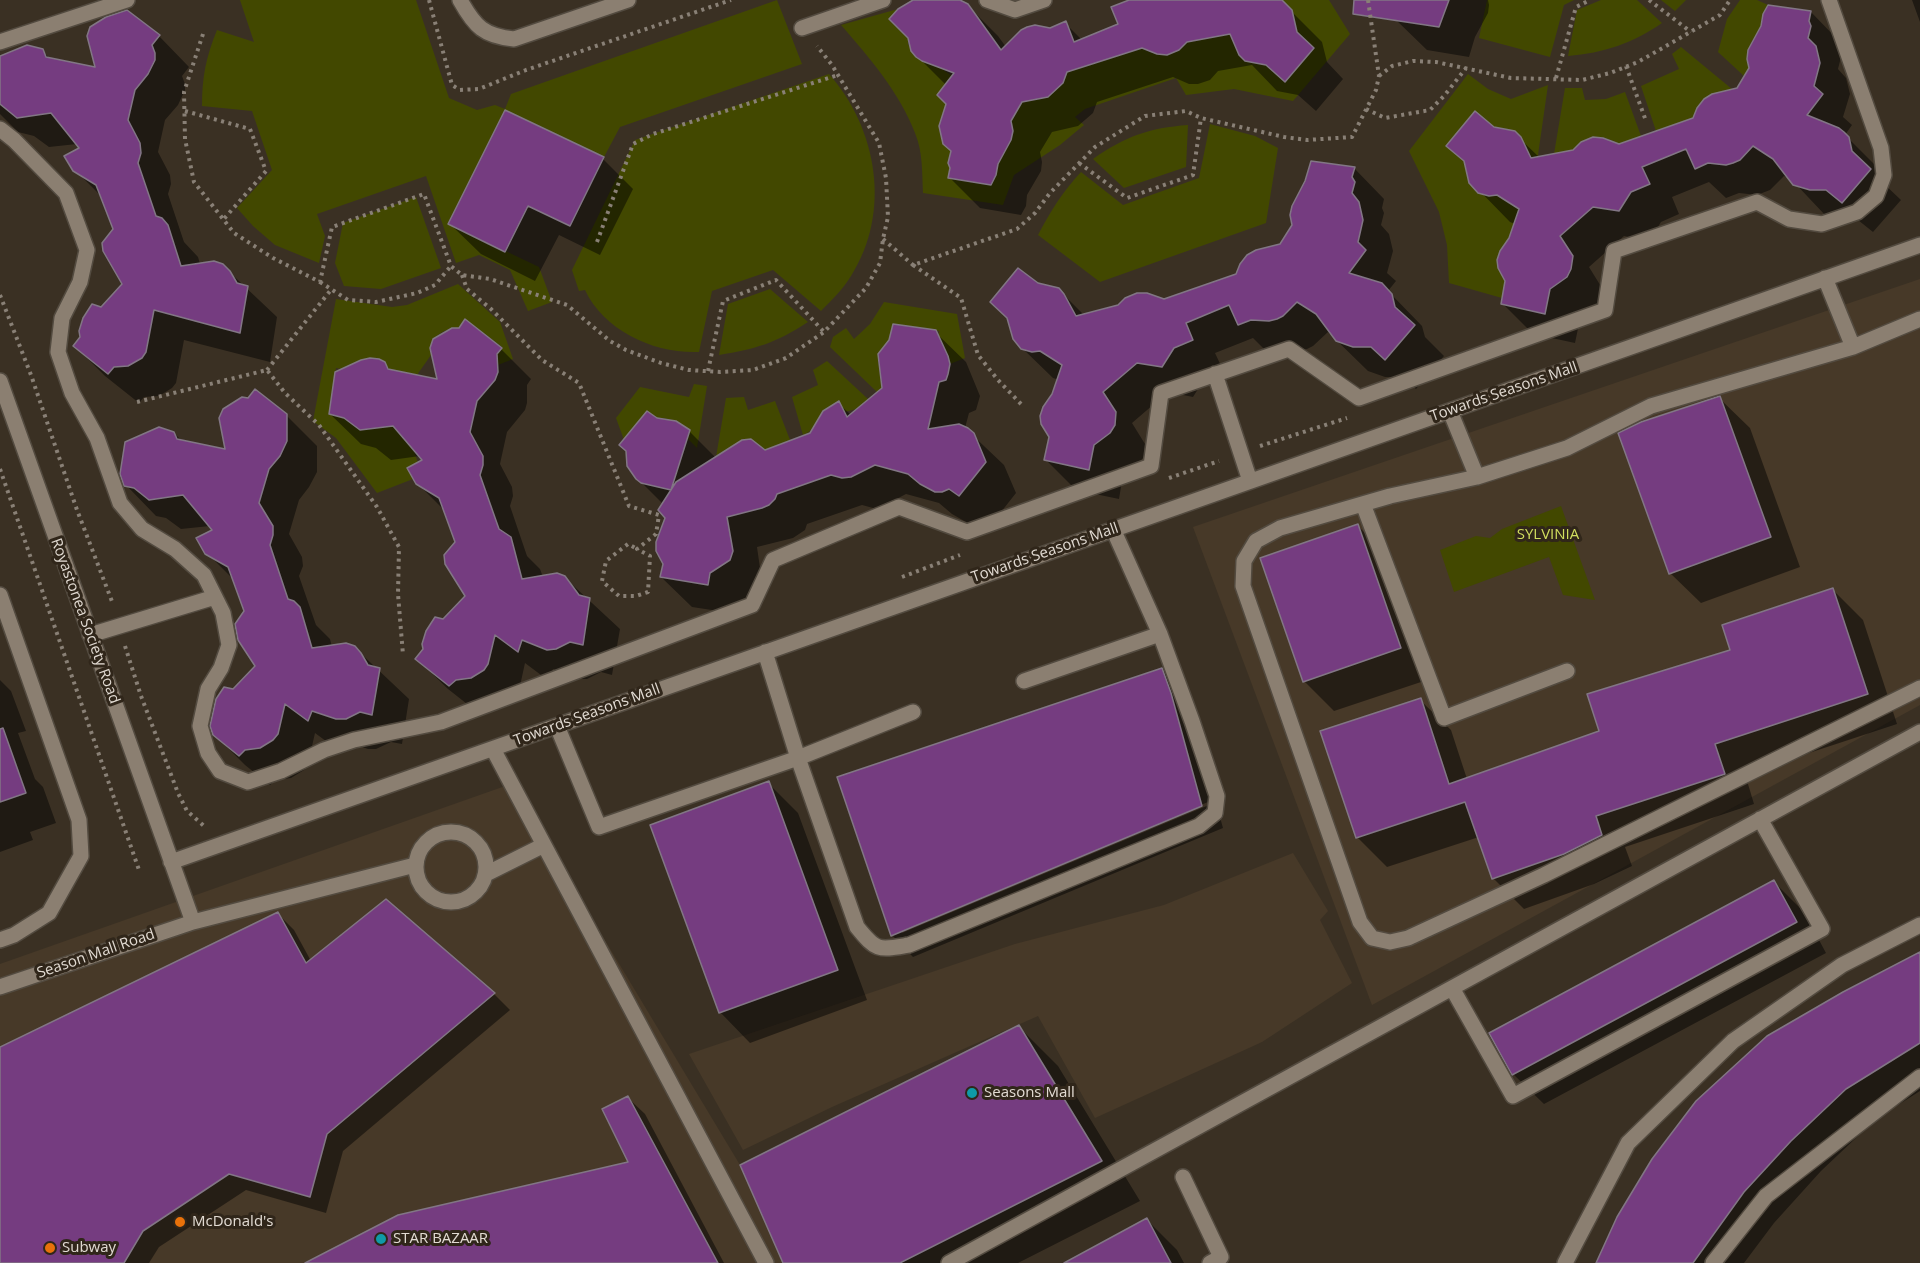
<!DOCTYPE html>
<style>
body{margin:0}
canvas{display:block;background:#3a3023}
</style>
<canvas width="1920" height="1263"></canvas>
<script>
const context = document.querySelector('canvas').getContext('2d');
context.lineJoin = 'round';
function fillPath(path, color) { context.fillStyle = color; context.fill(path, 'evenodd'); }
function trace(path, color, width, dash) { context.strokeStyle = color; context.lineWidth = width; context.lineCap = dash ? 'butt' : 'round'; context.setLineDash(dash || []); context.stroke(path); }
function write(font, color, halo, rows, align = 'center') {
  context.font = font + ' "Open Sans",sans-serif'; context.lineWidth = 6; context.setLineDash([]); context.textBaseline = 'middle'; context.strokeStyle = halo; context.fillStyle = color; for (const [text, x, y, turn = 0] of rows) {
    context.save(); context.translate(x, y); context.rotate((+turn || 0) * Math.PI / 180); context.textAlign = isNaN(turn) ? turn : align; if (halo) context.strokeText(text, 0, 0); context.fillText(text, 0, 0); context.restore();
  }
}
fillPath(new Path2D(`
 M1920,279V705L1372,1005L1193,527Z
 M511,784L740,1165L783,1263H0V964Z
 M1293,853L1328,911L1320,920L1352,983L1262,1042L1095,1118L1038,1016L832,1107L743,1150L689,1054L1015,944L1164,905Z`), '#473928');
fillPath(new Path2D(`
 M240,0H416L449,98L477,110L495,105L505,109L511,94L777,0L802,64L620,127L604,157L505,110L449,224L539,267L552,302L528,311L510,270L479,255L456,263L426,176L317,214L325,236L319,263L275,245L253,226L237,208L272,170L252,111L202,106C202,77 206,57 217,30L254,42Z
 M1281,0H1329L1350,34L1293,101L1234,89L1186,95L1176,78L1085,109L1075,117L1084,125L1060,145L1014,175L1003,205L923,193C922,173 923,152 915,133C900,93 869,57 841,25L898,9L889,20L908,38V44L916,57L922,61L935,64L952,76L937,95L943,101L954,105L952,112L944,110C939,128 936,137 951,151C949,160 950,168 948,178L991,185L996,175L997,159C1016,148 1011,120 1012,101C1038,98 1056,101 1067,72L1142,48C1157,57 1172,57 1185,44L1183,39L1217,25L1233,37L1239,55L1245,61L1266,65L1285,81L1314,48L1297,32L1292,10Z
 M1487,0H1574L1564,5L1550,57L1479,38Z
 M1601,0H1637L1662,23C1633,43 1604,53 1568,56L1577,10Z
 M1661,0H1686L1675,11Z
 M1740,0H1757L1768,5L1761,21L1762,31C1749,39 1746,54 1749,68L1744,76L1718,52L1727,19Z
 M1681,47L1738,94C1714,89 1702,95 1693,118L1656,131L1641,86L1679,69L1672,54Z
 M829,74C877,128 892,212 851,276C843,289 832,300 821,311L773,270L712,291L699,352C655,354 604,331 585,290L579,291L572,270L635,140Z
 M1468,74L1488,89L1511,99L1548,85L1537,162L1527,155L1515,131L1494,127L1475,112L1446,146L1464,161L1469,183L1478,192L1489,196L1497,195L1519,209C1516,218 1514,228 1509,237C1501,254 1488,260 1506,279L1502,298L1449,283L1447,245L1439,212L1409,151Z
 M1565,88H1582L1585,100L1606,99L1625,92L1641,136L1619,144C1603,135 1588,134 1575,148L1577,153L1554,154Z
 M1210,124L1255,136L1278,148L1266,223L1100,282L1038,235C1050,212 1063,191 1081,172L1123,205L1199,178Z
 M1188,125L1186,167L1124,188L1093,159C1126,136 1149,128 1188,125Z
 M416,197L441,268L381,289L344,286L335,263L343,223Z
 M458,284L500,322L513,359L498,365L495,358L502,347L465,319L459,328C444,328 427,338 431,355L417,375L388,369L385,362C369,355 361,360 349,370L336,368L329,414L344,418L360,430L375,429L376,423L393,426L414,451L418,463L408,468L413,479L377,493L336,438L313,421L336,299L392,307L407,305Z
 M770,289L808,322C776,343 756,349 719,355L728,304Z
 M884,302L957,314L965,358L950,364L948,356L937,344L939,331L893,324L889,340L878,354L879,369L885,372L882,388L877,392L830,347L833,337L846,328L854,339L870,324Z
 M827,361L868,399L856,409L845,412L840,403C815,411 820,429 803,435L792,397L818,385L813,370Z
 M694,384L707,386L697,448L687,438L689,430C679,423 670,417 657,418L624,440L616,418L640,387L689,397Z
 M744,397L748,410L775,401L790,440L765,450C749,438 746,436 729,448L730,452L716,457L726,398Z
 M1561,506L1595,600L1563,595L1549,557L1454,592L1440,550L1476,536L1490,538L1502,529Z`), '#424800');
fillPath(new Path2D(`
 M915,0H945L967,5L998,36L1006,47L1065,23L1082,40L1120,25L1132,0H1277L1282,2L1322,42L1327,62L1343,79L1316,111L1298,95L1277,91L1252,65L1218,71L1210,80L1198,84H1189L1173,77L1097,102L1093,113L1078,126L1052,132L1040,152L1042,162L1041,171L1027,195L1026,206L1021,215L980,208L949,177L953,151L946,85L917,56Z
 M1398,0H1488L1489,5L1488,13L1475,37L1469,57L1427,50L1396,20Z
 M1912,0H1920V22Z
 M1811,12L1841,43L1839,52L1841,57L1838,69L1846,78L1850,94L1843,117L1852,125L1845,135L1879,169L1881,181L1901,200L1873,232L1858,220H1841L1825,215L1791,179L1784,176L1770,190L1757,195L1739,193L1726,198L1709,182L1672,197L1679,214L1661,222L1649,241L1624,236L1589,267L1602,288L1601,300L1597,307L1580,319L1575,343L1533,334L1502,303L1510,239L1515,224L1510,222L1471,182L1466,163L1448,146L1494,129L1514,133L1540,158L1619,145L1694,119L1738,89Z
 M159,36L189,67L182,76L185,84V90L178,105L165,120L158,152L170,175L171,184L168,194L184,242L198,257L200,264L222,265L277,317L270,362L184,340L176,383L172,388L159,396L144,397L139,403L105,376L75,346L101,308L124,284L114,229L103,198L75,170L81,149L77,144L49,147L34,136L18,132L0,114V58L42,50L50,59L97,69Z
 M603,159L633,189L600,255L559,235L535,281L481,254L450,224Z
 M1354,168L1384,199L1382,208L1384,213L1381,225L1389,234L1393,251L1387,273L1396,281L1388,291L1422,326L1425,337L1444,356L1416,389L1403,377H1385L1368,371L1328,332L1313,346L1307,349L1270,355L1253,338L1215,353L1223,370L1205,378L1193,397L1168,392L1132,423L1145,444L1144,456L1140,463L1123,475L1119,499L1076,490L1046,460L1050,437L1054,395L1059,380L1053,378L1022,348L1037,285L1058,289L1084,315L1164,301L1237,275L1281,245Z
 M935,332L966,362L980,396L976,410L969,413L965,428L1004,465L1016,493L990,526L981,519L973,522H966L952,514L939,503L906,494L881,507L873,508L862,505L807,524L805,530L793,538L757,547L762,582L738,614L692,607L661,577L664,564L667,517L664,505L637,478L656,419L689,431L716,458L765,452L811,435L838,403L851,415L884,388Z
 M501,349L531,379L527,385V403L525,410L507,432L500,464L512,487L513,496L510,506L527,556L540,569L543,577H564L620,629L612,675L601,672L587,679H578L553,669L549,681L525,663L518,695L508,705L486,710L481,715L448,689L417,659L444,621L467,596L457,542L445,511L417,483L424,461L420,456L391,460L376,448L361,444L330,414L384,363L392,372L439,381Z
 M1719,398L1750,428L1800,567L1701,603L1670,573Z
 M286,415L317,446V472L309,487L299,500L289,534L302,557L303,566L299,576L316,625L330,639L332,647H354L409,699L402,744L391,742L376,749H368L342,740L338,750L315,733L308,764L304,770L291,778L276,780L270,785L245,765L214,734L233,691L256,666L246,611L235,581L207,553L214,531L210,526L181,529L166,518L156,516L126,485L174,433L182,441L226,450Z
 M1358,526L1388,556L1430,679L1334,711L1304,681Z
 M1833,590L1863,620L1897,724L1745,774L1754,804L1625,847L1632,866L1594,884L1524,909L1493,878L1479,837L1387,867L1357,837L1420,700L1451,730L1467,779L1601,732Z
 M1162,670L1183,691L1192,716L1223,828L913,957L892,935ZM1208,802L1209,805L902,933V930Z
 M0,680L11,691L26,731L18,733L35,779L43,787L56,823L30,832L33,840L0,852Z
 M768,783L798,813L867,1000L750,1043L720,1012Z
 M1773,881L1804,912L1826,953L1544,1104L1513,1074Z
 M278,914L294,930L311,961L494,994L510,1010L343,1151L326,1213L246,1190L159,1247L149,1263H0V1049Z
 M1920,954V1091L1876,1119L1821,1171L1774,1223L1744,1263H1597Z
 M1019,1027L1058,1066L1140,1201L1018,1263H785Z
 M628,1098L645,1114L724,1263H308L630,1163Z
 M1147,1220L1177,1250L1184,1263H1067Z`), '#0007');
const building = new Path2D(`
 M913,0H960L968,4L1001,50L1021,30L1027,27L1035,25L1050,28L1066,21L1074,42L1118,24L1111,7L1129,0H1282L1292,10L1297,32L1314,48L1285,82L1266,65L1245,61L1239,55L1230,34L1187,42L1179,50L1167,55L1157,54L1142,48L1067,72L1063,83L1048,97L1022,102L1011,121L1013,131L1011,140L998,164L996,175L991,185L948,178L950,168L948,163L951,151L943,144L939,126L946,104L937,95L954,73L922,61L916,57L911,51L908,38L889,19L898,9Z
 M1354,0H1449L1439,27L1353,14Z
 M1768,5L1811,11L1809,21L1811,26L1808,38L1816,46L1820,63L1814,86L1823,94L1807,115L1839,128L1844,132L1849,137L1852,151L1871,169L1842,203L1826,190H1810L1793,185L1773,159L1753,146L1740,160L1733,163L1726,165L1708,163L1695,169L1686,149L1642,167L1650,184L1631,192L1619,211L1593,207L1560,236L1573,256L1571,269L1567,277L1550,289L1545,314L1501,304L1505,281L1498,268L1497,260L1500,251L1509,238L1519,209L1497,195L1489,196L1478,193L1469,183L1464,161L1446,146L1475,111L1494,127L1515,131L1521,137L1531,158L1573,150L1581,142L1593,137L1603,138L1619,144L1693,118L1697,108L1704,99L1712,94L1737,88L1749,68L1747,59L1748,50L1761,26L1763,14Z
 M127,10L160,35L152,45L155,53V60L148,74L135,90L128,120L140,143L141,153L138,163L156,216L162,218L168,225L181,266L214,261L223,264L230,271L237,283L248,286L240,333L154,310L146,352L142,358L128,366L114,367L108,374L73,346L80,337L79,331L83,318L92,304L101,307L122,284L103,251L102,243L113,229L96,185L73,171L64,156L79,148L51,113L17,118L0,104V56L27,45L43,49L46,57L95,67L87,36L90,27L106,17Z
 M505,110L604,157L570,226L528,206L505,252L448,224Z
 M1311,161L1355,167L1352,177L1355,182L1352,193L1359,202L1363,220L1358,242L1366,250L1349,273L1382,283L1392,294L1395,307L1415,325L1385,360L1371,347H1353L1336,341L1316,314L1297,302L1283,316L1277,319L1269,321L1251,320L1238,325L1229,305L1186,323L1193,340L1174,348L1162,367L1137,363L1103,392L1116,412L1115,425L1110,433L1094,445L1089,470L1044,460L1049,437L1041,424L1040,416L1043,407L1052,394L1062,365L1040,351L1032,352L1021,349L1013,339L1007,318L990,302L1018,268L1038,283L1059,288L1064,294L1076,316L1118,305L1125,298L1137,293H1147L1164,299L1236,274L1240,264L1247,255L1256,250L1280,244L1292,225L1290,215L1292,206L1305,181Z
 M465,319L502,348L497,354L498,372L495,380L477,401L470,432L483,456V465L480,475L499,529L511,537L522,579L557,573L565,576L579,595L590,598L583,645L570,642L556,649L547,650L522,640L518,652L495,635L488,664L484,670L471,678L456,680L449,686L415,659L423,649L422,644L426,631L435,617L443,619L465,596L445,564L444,555L455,542L439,498L416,484L407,468L422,460L393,426L360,430L344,418L329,414L335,372L361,360L370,358L379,359L385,362L388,369L437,379L430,348L433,339L452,328H459Z
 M893,324L936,330L948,356L950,364L948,374L946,380L939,382L928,429L959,424L968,428L974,433L986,462L959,496L949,489L942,492H935L920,484L908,474L875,465L851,477L842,478L831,475L777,494L775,499L769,505L762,508L727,517L733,551L730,560L710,573L708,585L660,577L663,564L656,551V542L665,518L658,510L676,482L742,440L751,439L765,450L810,433L823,411L839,401L847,417L882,388L878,354L889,340Z
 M255,389L287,414V441L280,456L269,469L259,503L273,526V535L270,545L288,599L294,601L300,607L312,648L346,643L355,646L361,653L368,665L380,668L372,715L360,712L346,719H336L312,711L308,721L285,704L278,734L273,740L260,748L245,750L239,756L213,735L210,726L216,699L224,687L233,689L255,666L238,640L235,624L244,611L228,567L205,554L196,538L212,530L183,495L149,500L134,488L124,486L120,474L125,442L159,427L174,432L177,439L225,449L219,418L223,409L242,397L248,398Z
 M1720,396L1771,537L1669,574L1618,433L1641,422Z
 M647,411L657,418L676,421L690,430L671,490L641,483L636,479L627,466L626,451L619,445Z
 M1358,524L1401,648L1303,682L1260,558Z
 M1833,588L1868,694L1715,744L1725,774L1596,816L1602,835L1564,854L1492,879L1465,802L1356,838L1320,731L1421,698L1449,784L1599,731L1587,694L1730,650L1722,625Z
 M1162,668L1171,693L1202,806L891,936L837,777Z
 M3,728L26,793L0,802V729Z
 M769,781L838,970L719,1013L650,825Z
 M1774,880L1797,922L1512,1075L1489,1033Z
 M386,899L495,993L327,1134L310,1197L229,1174L143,1231L124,1263H0V1047L278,912L306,963Z
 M1920,952V1043L1846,1089L1791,1141L1744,1192L1693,1263H1596L1617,1217L1652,1159L1696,1101L1767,1036L1843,992Z
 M1019,1025L1102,1161L900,1263H783L740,1165Z
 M628,1096L718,1263H305L398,1215L628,1162L602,1109Z
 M1147,1218L1171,1263H1064Z`);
fillPath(building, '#753c80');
trace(building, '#827685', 1.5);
const minor = new Path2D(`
 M460,0C475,27 484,36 514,39L628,0
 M987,0L1015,10L1044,0
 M802,28L883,0
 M0,42L127,0
 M0,129L14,140L66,193L87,250L80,282L62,318L58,352L72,393L97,438L120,503L142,529L175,549L204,575L223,613L229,645L221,668L208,689L200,726L208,753L220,771L248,782L281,771L324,750L354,740L441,722L752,605L773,560L899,507L967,532L1151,466L1161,393L1289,349L1359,398L1605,310L1614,251L1757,202L1789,219L1822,224L1857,212L1876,196L1884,175L1881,148L1829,0
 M1825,278L1853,347
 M1920,319L1853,347L1651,406L1567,448L1477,477L1390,496L1280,528L1256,541L1244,561L1243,586L1360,922L1372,938L1390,942L1408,938L1544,875L1920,688
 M1215,374L1250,481
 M0,381L193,922
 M1450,411L1477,477
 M1363,504L1444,718L1567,671
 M0,595L79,820L81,856L49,913L14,935L0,940
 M90,635L215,597
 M765,652L798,758L913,712
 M1024,681L1160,634
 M557,726L599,827L798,758L857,927C877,952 879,950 909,945L1199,826L1215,813L1217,796L1192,721L1160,634L1113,529
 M493,749L766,1263
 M416 867a35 35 0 1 1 70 0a35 35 0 1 1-70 0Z
 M171,862L1920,245
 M486,874L544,845
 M0,987L193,922L415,865
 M1452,988L1513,1096L1822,929L1760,819
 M1183,1177L1221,1257L1210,1263
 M949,1263L1920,732
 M1565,1263L1628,1143L1733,1041L1842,965L1920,925
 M1713,1263L1766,1196L1920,1077`);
trace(minor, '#534b40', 18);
trace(new Path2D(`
 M429,0L452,85L460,90L479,89L526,70L731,0
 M1649,0L1691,32
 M203,34L184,92L185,139L194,182L234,233L273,258L320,282L332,227L424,194L451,266L462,275L490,279L567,305L610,341L626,350L661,363L689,370L720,372L753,370L786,358L824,332L866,288L880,263L883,239L888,217L886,178L879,143L832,65L817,46
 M1626,66L1646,121
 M1379,76L1392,66L1413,61L1436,62L1511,78L1582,80L1610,73L1638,62L1720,15L1730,0
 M1556,78L1576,7L1590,0
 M1366,109L1385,118L1430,110L1444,96L1466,68
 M185,111L250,129L266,171L223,220
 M1079,163L1127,198L1193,175L1201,118
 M883,239L913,265
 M597,242L633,144L653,134L838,75
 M462,275L467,289L491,309L542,360L579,383L629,506L659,515L656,534L637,549L650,556L648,592L636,596H619L602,581L606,561L628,544L637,549
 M320,282L348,300L376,302L417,293L435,285L451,266
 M0,295L31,375L77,510L113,604
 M267,370L330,291
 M708,371L723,301L776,280L824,332
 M137,402L267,370L285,393L319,425L377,507L399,547L398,594L403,655
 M1021,404L998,380L978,355L961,298L913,265L1017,229L1035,213L1050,193L1095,147L1145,116L1186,111L1201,118L1284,137L1307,140L1352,137L1376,90L1379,76L1368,0
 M1260,446L1347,418
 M0,469L139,870
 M1169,478L1219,461
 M902,577L960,555
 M125,646L141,696L178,793L187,811L204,826`), '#898076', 4, [3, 4.5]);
trace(minor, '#8b7f71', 15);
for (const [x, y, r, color] of [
 [972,1093,6,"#0f9aa8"],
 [180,1222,6,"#e8710a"],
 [381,1239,6,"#0f9aa8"],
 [50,1248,6,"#e8710a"]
]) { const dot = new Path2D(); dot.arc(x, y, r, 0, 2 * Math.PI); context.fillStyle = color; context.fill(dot); trace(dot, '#30261a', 2); }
write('15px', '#e2dbd3', '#30261a', [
 ["Towards Seasons Mall",1504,392,-19],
 ["Towards Seasons Mall",1045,553,-19],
 ["Royastonea Society Road",85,621,70],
 ["Towards Seasons Mall",587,715,-20],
 ["Season Mall Road",96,954,-19]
]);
write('15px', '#d1de5e', '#30261a', [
 ["SYLVINIA",1548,535]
]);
write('15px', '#e2dbd3', '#30261a', [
 ["Seasons Mall",984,1093],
 ["McDonald's",192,1222],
 ["STAR BAZAAR",393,1239],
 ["Subway",62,1248]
], 'left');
</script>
